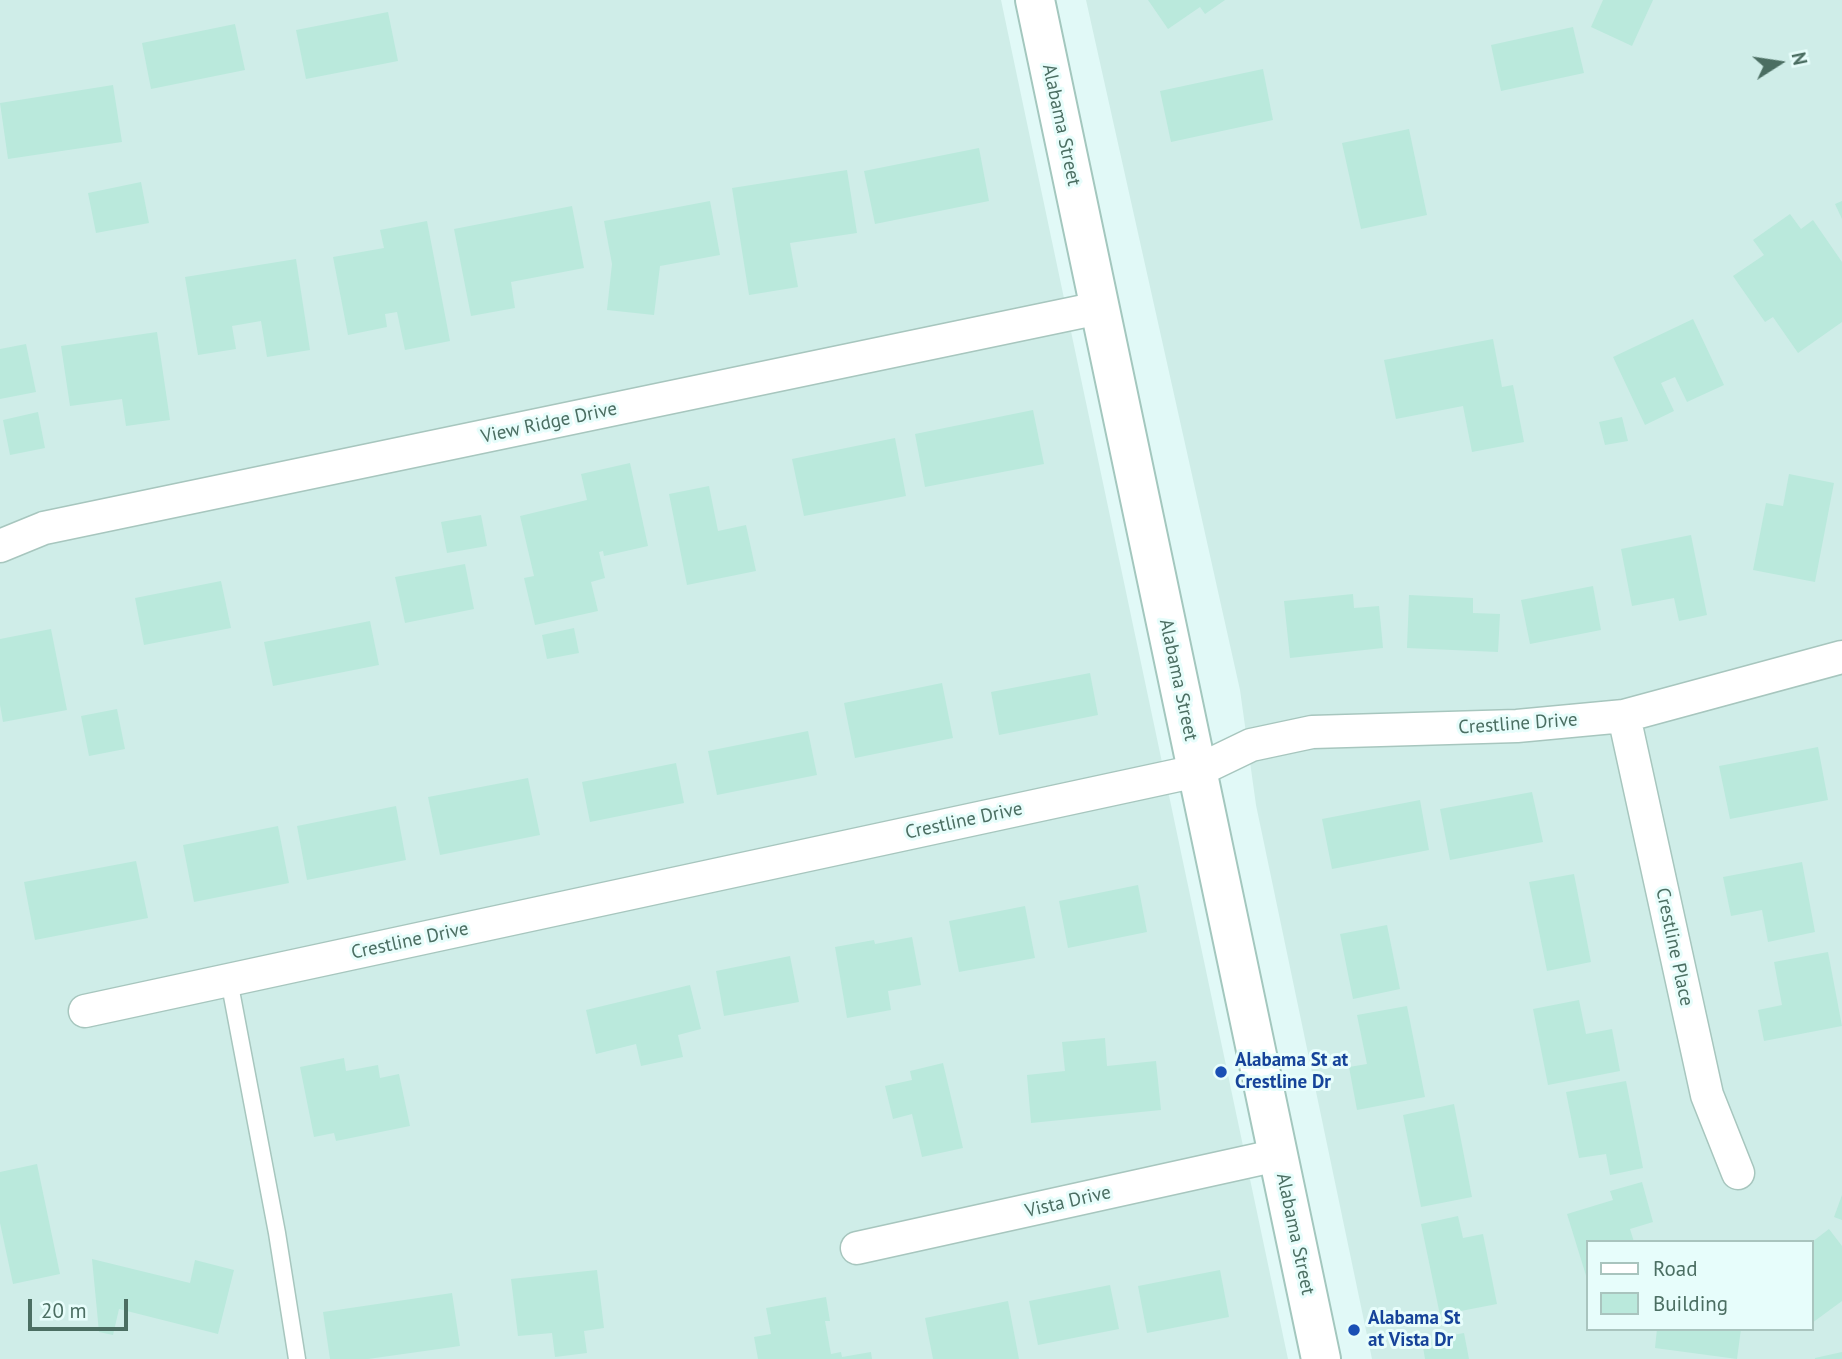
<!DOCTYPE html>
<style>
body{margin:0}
#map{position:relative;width:1842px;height:1359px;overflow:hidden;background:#e1f9f7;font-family:"PT Sans",sans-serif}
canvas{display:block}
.legend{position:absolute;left:1586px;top:1240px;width:228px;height:91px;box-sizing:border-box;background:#e7fdfb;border:2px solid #a9c4be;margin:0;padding:9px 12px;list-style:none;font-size:21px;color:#4b6e62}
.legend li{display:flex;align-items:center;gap:14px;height:35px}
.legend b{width:35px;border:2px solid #a9c4be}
.north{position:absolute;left:1744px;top:28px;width:70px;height:70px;-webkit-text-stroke:5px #e7fdfb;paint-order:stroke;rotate:78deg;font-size:19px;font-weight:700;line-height:28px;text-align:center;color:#4b6e62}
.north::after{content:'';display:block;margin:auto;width:24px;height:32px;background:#4b6e62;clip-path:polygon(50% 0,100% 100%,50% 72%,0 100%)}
.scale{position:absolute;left:28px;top:1299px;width:100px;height:32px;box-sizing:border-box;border:4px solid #4b6e62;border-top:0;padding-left:9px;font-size:21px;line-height:24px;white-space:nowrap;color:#4b6e62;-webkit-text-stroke:5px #e7fdfb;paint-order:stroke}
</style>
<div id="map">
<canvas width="1842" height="1359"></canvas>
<ul class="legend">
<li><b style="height:9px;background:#fff"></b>Road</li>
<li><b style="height:19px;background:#bae9dc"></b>Building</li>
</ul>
<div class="north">N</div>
<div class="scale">20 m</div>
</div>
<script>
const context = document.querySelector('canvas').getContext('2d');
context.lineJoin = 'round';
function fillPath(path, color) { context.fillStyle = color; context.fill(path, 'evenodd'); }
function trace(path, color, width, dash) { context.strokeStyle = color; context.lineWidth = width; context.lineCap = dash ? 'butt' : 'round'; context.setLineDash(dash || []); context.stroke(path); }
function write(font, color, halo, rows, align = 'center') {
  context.font = font + ' "PT Sans",sans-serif'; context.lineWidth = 6; context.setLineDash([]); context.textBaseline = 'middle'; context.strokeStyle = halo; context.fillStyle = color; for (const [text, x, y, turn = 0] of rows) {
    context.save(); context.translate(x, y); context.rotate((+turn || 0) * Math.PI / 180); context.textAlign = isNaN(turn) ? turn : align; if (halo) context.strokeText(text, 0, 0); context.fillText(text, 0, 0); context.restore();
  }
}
fillPath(new Path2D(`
 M0,0H1001L1288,1359H0Z
 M1086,0H1842V1359H1372L1256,805L1240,690ZM1588,1242H1812V1329H1588Z`), '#cfede8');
fillPath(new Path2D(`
 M1148,0H1225L1205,14L1200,7L1168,29Z
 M1603,0H1653L1632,46L1591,27Z
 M388,12L398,61L306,79L296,30Z
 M235,24L245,70L151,89L142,43Z
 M1573,27L1584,73L1501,91L1491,45Z
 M1263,69L1273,120L1171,142L1160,91Z
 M113,85L122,142L8,159L0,103Z
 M1409,129L1427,215L1361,229L1342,143Z
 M979,148L989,201L875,224L864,171Z
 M847,170L857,233L790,243L798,287L749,295L732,188Z
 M141,182L149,223L96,233L88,193Z
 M710,201L720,255L660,266L654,315L607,310L612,264L604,221Z
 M1842,201V219L1835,204Z
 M572,206L584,268L511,282L515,308L471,316L454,229Z
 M1790,214L1801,229L1813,220L1842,262V322L1798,353L1773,317L1765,322L1733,276L1764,255L1753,240Z
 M427,221L450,341L405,350L397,312L385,314L387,327L348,335L333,257L384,248L380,230Z
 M296,259L310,350L267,357L261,321L232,326L236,349L198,355L185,277Z
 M1693,319L1724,385L1687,402L1675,377L1661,383L1674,411L1645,425L1613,357Z
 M157,332L170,420L126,426L122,399L70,406L61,346Z
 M1493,339L1502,387L1513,385L1524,442L1472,452L1463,406L1396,419L1384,360Z
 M26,344L36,392L0,399V349Z
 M1033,410L1044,464L925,487L915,434Z
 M38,412L45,448L10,455L3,420Z
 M1622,417L1628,441L1605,445L1599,422Z
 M895,438L906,496L804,516L792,459Z
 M630,463L648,546L604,556L603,551L599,552L605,578L591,582L598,611L535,625L524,578L534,576L520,516L587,500L581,474Z
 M1789,474L1834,483L1815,582L1753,570L1766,503L1783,506Z
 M709,486L718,531L746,525L756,571L687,585L669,494Z
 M481,515L487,546L447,553L441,522Z
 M1691,535L1707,615L1679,621L1674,598L1632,606L1621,549Z
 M465,564L474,609L405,623L395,577Z
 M221,581L231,628L144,645L135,598Z
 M1593,586L1601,630L1530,644L1521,600Z
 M1353,594L1354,608L1379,606L1383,648L1290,658L1284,601Z
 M1409,595L1473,598V613L1500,614L1498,652L1407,648Z
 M370,621L379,665L273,686L264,642Z
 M574,628L579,653L547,659L542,635Z
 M51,629L67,710L3,722L0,705V639Z
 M1090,673L1098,715L999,735L991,692Z
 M942,683L953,738L855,758L844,703Z
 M117,709L125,749L89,756L81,716Z
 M808,731L817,775L717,795L708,751Z
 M1818,747L1828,800L1730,819L1719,766Z
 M676,763L684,803L590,822L582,782Z
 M528,778L540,835L440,855L428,797Z
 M1532,792L1543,842L1450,860L1440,809Z
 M1420,800L1429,850L1332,869L1322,819Z
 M396,806L406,860L307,880L297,826Z
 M278,826L289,883L194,902L183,845Z
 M136,861L148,918L35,940L24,882Z
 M1802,862L1815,932L1768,942L1762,910L1731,916L1723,877Z
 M1574,874L1591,962L1547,971L1529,882Z
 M1138,885L1147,932L1068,948L1059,901Z
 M1025,906L1035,958L959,972L949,921Z
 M1387,925L1400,989L1353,999L1340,934Z
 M912,937L921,985L888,991L891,1010L847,1018L835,947L874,940L875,944Z
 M1828,952L1842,1026L1764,1041L1758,1010L1782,1005L1774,962Z
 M790,956L799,1002L724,1016L716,971Z
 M690,985L701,1029L678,1035L683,1057L641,1066L636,1044L596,1054L586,1010Z
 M1579,1000L1586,1034L1612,1029L1620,1071L1548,1085L1533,1009Z
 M1407,1006L1425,1097L1357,1110L1349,1067L1367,1064L1357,1015Z
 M1105,1038L1107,1066L1156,1061L1161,1110L1031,1123L1027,1075L1065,1071L1062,1042Z
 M344,1058L346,1071L378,1065L380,1078L399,1074L410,1126L336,1141L334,1133L314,1137L300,1067Z
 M943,1063L963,1148L922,1157L912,1114L893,1119L885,1086L912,1080L910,1071Z
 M1626,1081L1643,1168L1610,1175L1606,1154L1579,1158L1566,1092Z
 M1454,1104L1472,1197L1421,1207L1403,1115Z
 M37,1164L60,1274L13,1284L0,1223V1172Z
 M1642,1182L1653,1222L1630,1229L1634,1242H1588V1282L1567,1214L1613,1200L1610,1191Z
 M1842,1195V1220L1834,1217Z
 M1458,1216L1463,1238L1483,1234L1497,1304L1440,1315L1421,1224Z
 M1829,1229L1842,1246V1301L1812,1323V1242Z
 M92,1259L190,1283L195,1260L234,1270L218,1334L119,1309L113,1335L99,1332Z
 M597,1270L604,1328L584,1331L587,1353L555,1357L552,1333L518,1336L511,1279Z
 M1220,1270L1229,1317L1147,1333L1138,1286Z
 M1110,1285L1119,1329L1038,1345L1029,1301Z
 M452,1293L460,1346L368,1359H330L323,1312Z
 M826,1297L830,1321H825L831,1354L841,1352L842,1357L871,1352L872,1359H758L754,1337L771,1334L766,1308Z
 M1008,1301L1019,1359H933L925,1318Z
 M1657,1329H1741L1737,1359L1655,1348Z
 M1464,1333L1469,1359H1425L1422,1341Z
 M1842,1352V1359H1815V1358Z`), '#bae9dc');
const service = new Path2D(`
 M229,980L277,1233L297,1359`);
const minor = new Path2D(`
 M0,546L44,528L1099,308
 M1624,716L1707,1095L1738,1173
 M85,1011L1197,771L1251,745L1312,732L1517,726L1624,716L1842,657
 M857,1248L1278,1155`);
const secondary = new Path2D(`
 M1035,0L1321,1359`);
trace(service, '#a7c6be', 19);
trace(minor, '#a7c6be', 35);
trace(secondary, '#a3c7be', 42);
trace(service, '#fff', 16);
trace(minor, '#fff', 32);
trace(secondary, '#fff', 38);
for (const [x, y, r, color] of [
 [1221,1072,7,"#1a4fb4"],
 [1354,1330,7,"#1a4fb4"]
]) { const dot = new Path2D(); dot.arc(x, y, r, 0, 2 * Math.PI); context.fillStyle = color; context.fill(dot); trace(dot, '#e7fdfb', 2.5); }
write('19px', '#4b6e62', '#e7fdfb', [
 ["Alabama Street",1061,125,78],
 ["View Ridge Drive",549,423,-12],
 ["Alabama Street",1178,680,78],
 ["Crestline Drive",1518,724,-4],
 ["Crestline Drive",964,821,-12],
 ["Crestline Drive",410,941,-12],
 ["Crestline Place",1674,947,78],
 ["Vista Drive",1068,1202,-13],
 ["Alabama Street",1295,1234,78]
]);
write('bold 19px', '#164399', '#e7fdfb', [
 ["Alabama St at",1235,1061],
 ["Crestline Dr",1235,1083],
 ["Alabama St",1368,1319],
 ["at Vista Dr",1368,1341]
], 'left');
</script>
